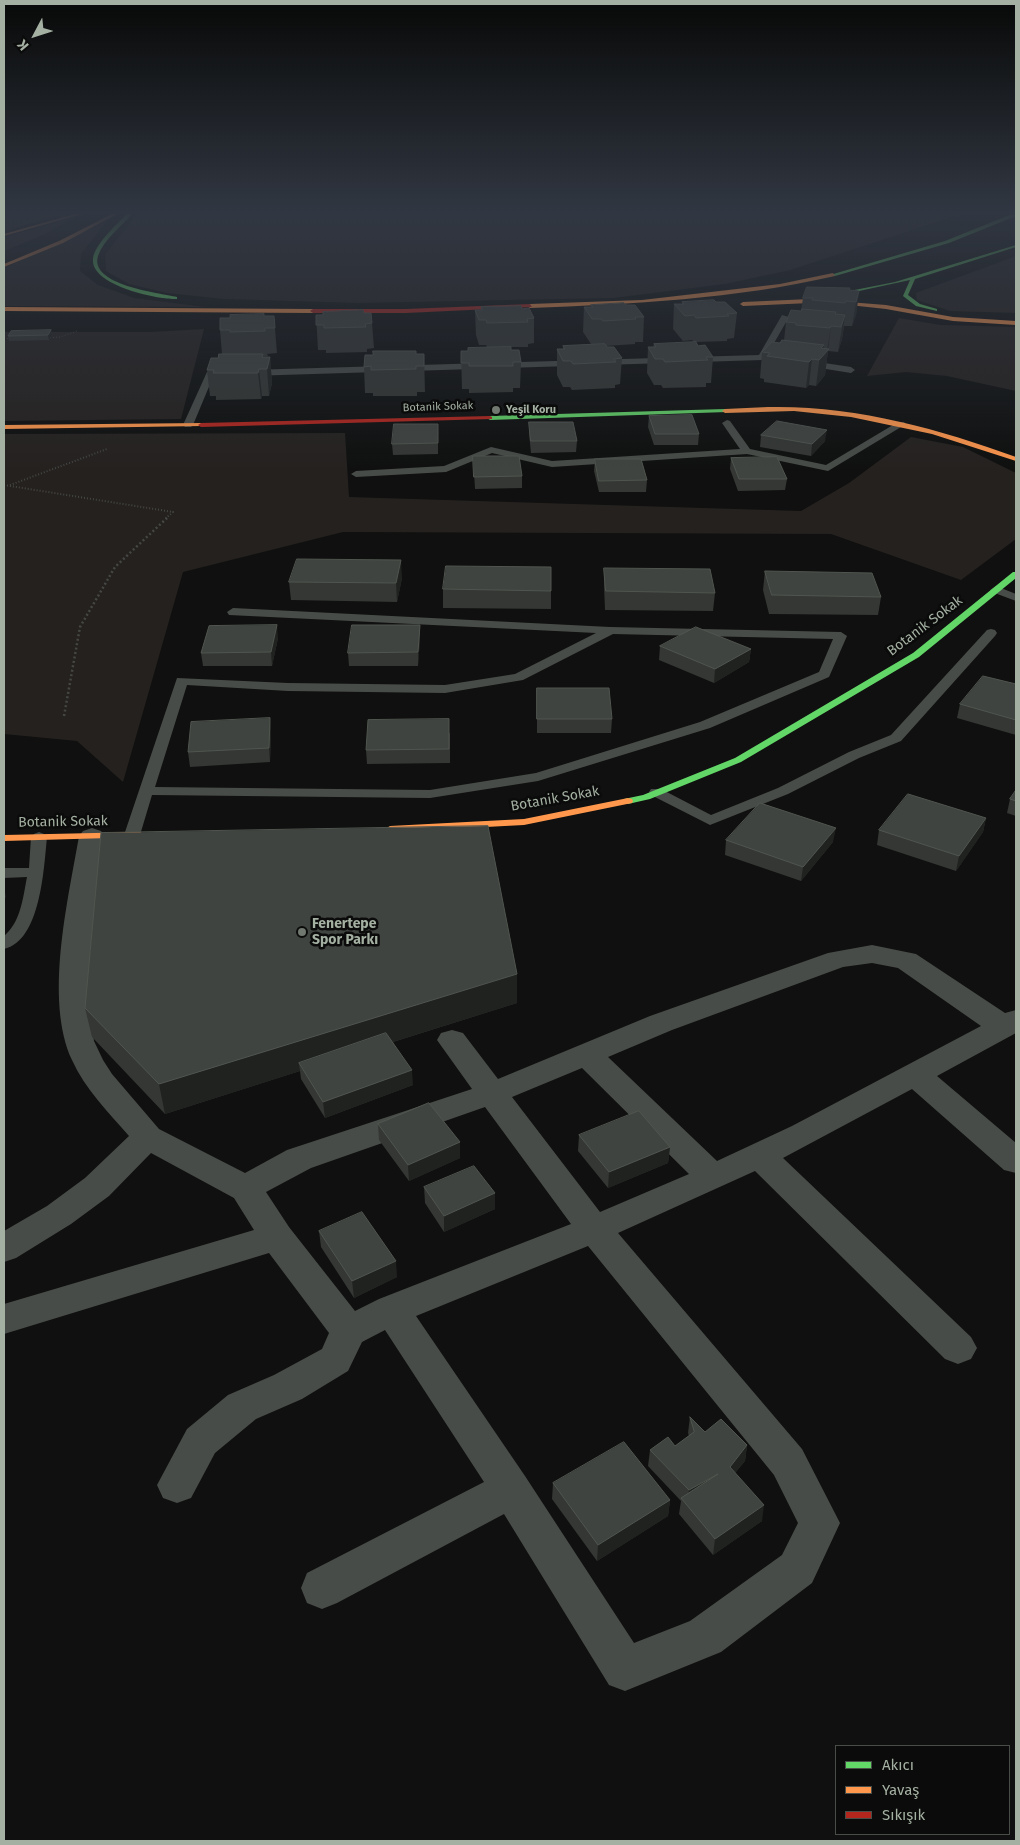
<!DOCTYPE html>
<meta charset="utf-8">
<style>
body{margin:0}
#map{position:relative;width:1020px;height:1845px;overflow:hidden;background:#0f100f;font-family:"Fira Sans",sans-serif}
canvas{display:block}
.frame{position:absolute;inset:0;border:5px solid #a4b0a2;pointer-events:none}
.legend{position:absolute;left:835px;top:1745px;width:175px;height:90px;box-sizing:border-box;background:#0a0b0a;border:1px solid #484d47;margin:0;padding:6px 9px;list-style:none;font-size:15px;color:#a4b0a2}
.legend li{display:flex;align-items:center;gap:10px;height:25px}
.legend b{width:25px;border:1px solid #484d47}
.north{position:absolute;left:10px;top:10px;width:50px;height:50px;-webkit-text-stroke:4px #0a0b0a;paint-order:stroke;rotate:230deg;font-size:14px;font-weight:700;line-height:20px;text-align:center;color:#a4b0a2}
.north::after{content:'';display:block;margin:auto;width:18px;height:22px;background:#a4b0a2;clip-path:polygon(50% 0,100% 100%,50% 72%,0 100%)}
</style>
<div id="map">
<canvas width="1020" height="1845"></canvas>
<div class="frame"></div>
<ul class="legend">
<li><b style="height:6px;background:#63d668"></b>Akıcı</li>
<li><b style="height:6px;background:#ff974d"></b>Yavaş</li>
<li><b style="height:6px;background:#b3261e"></b>Sıkışık</li>
</ul>
<div class="north">K</div>
</div>
<script>
const context = document.querySelector('canvas').getContext('2d');
context.lineJoin = 'round';
function fillPath(path, color) { context.fillStyle = color; context.fill(path, 'evenodd'); }
function trace(path, color, width, dash) { context.strokeStyle = color; context.lineWidth = width; context.lineCap = dash ? 'butt' : 'round'; context.setLineDash(dash || []); context.stroke(path); }
function write(font, color, halo, rows, align = 'center') {
  context.font = font + ' "Fira Sans",sans-serif'; context.lineWidth = 5; context.setLineDash([]); context.textBaseline = 'middle'; context.strokeStyle = halo; context.fillStyle = color; for (const [text, x, y, turn = 0] of rows) {
    context.save(); context.translate(x, y); context.rotate((+turn || 0) * Math.PI / 180); context.textAlign = isNaN(turn) ? turn : align; if (halo) context.strokeText(text, 0, 0); context.fillText(text, 0, 0); context.restore();
  }
}
fillPath(new Path2D(`
 M4,214H66L4,231Z
 M137,214H961L790,270L725,284L613,298L358,303L224,299L167,293L129,284L106,271L105,255Z
 M76,217L43,235L4,251V237Z
 M107,221L81,254L80,271L98,285L134,298L205,307L4,306V268Z
 M1016,256V313L950,311L917,300L916,293Z
 M899,318L941,325L1016,327V391L947,376L906,372L867,376Z
 M204,329L181,419L4,421V332H151Z
 M345,433L349,497L801,511L849,483L911,437L963,447L1016,473V539L961,580L831,534L343,532L183,572L123,782L77,741L4,734V434Z`), '#25211f');
trace(new Path2D(`
 M47,338L60,337L77,331
 M4,339L13,338`), '#444744', 1, [1, 2]);
trace(new Path2D(`
 M4,485L173,512L165,519
 M10,485L107,449`), '#444744', 2, [1, 2]);
trace(new Path2D(`
 M64,716L80,627L115,567L167,518`), '#444744', 2.5, [2, 2.5]);
fillPath(new Path2D(`
 M782,315L789,317L766,357L762,360L249,376L245,373L249,370L759,355Z
 M804,360L851,367L855,370L851,373L801,365L800,363Z
 M225,371L229,374L228,376L213,377L193,425L191,427H185L183,425L207,372Z
 M727,420L730,421L750,449L826,465L898,422H904L906,424L828,471L747,454L552,467L492,453L446,472L356,477L351,474L356,471L444,466L491,447L552,461L740,449L722,423Z
 M996,586L1016,594V601L992,592L990,590Z
 M233,608L610,627L841,632L847,636L829,677L710,728L538,781L430,798L152,795L140,835L137,838H127L124,835L177,678L288,683L445,685L515,674L596,633L229,615L227,612ZM613,634L833,639L819,672L700,722L536,773L430,790L155,787L187,685L288,691L445,693L523,680Z
 M991,629L995,630L997,633L995,636L901,741L859,758L788,794L710,825L651,795L649,792L651,789H661L711,815L778,788L849,752L891,735L987,630Z
 M39,832L44,834L47,837C44,867 41,941 4,949V936C21,922 23,897 27,877L4,878V868H29L31,837L34,834Z`), '#484c48');
fillPath(new Path2D(`
 M92,828L101,831L105,836L90,952V1014L94,1041L103,1060L112,1074L159,1129L245,1173L287,1150L472,1089L437,1040L441,1033L452,1030L463,1033L498,1079L650,1016L828,953L872,945L916,954L1005,1013L1016,1010V1033L937,1076L1016,1143V1173L1004,1170L912,1089L783,1158L971,1337L977,1348L971,1359L958,1364L945,1359L755,1171L618,1233L802,1449L840,1523L812,1583L721,1652L625,1691L609,1685L504,1514L337,1603L322,1609L307,1603L301,1588L307,1573L484,1482L385,1330L362,1342L348,1371L302,1399L256,1419L215,1453L191,1498L177,1503L163,1498L157,1485L187,1429L228,1395L274,1375L322,1349L329,1333L269,1253L4,1334V1304L254,1230L234,1198L151,1153L109,1196L71,1224L16,1258L4,1262V1231L47,1206L85,1178L129,1136C109,1113 85,1089 72,1060C44,999 68,901 79,836L83,831ZM872,963L898,968L981,1026L792,1126L717,1161L608,1057L672,1030L843,967ZM582,1068L689,1174L600,1212L512,1097ZM485,1107L571,1224L379,1299L355,1311L289,1227L266,1192L311,1168ZM588,1246L774,1475L798,1523L782,1555L690,1621L634,1643L525,1476L416,1316Z`), '#484c48');
fillPath(new Path2D(`
 M127,214H132C121,227 104,239 98,256C89,285 159,293 177,297V299C158,300 90,285 93,259C94,245 117,224 127,214Z
 M1012,214L1016,216L949,243L835,276L830,275L945,241Z
 M1016,245V247L915,279L908,295L920,304L937,309V311L916,306L903,296L910,280L822,299L819,297L895,282Z
 M725,409L728,411L727,412L490,420L487,418L490,416Z
 M1013,572H1016V578L919,657L741,762L650,799L628,804L623,801L624,799L643,795L735,758L913,653Z`), '#63d668');
fillPath(new Path2D(`
 M75,214H82L4,236V234Z
 M112,214H117L63,243L4,267V264L59,241Z
 M833,273L835,276C735,299 632,304 530,308L527,306L530,304L642,300L780,284Z
 M810,299L886,305L953,317L1016,321V325L953,321L886,309L840,304L810,303L743,306L740,304L743,302Z
 M4,307L313,309L316,311L313,313L4,311Z
 M768,407C853,405 937,428 1016,457V461L932,434L851,417L794,411L725,413L722,411L725,409Z
 M201,423L204,425L203,426L4,429V425Z
 M628,798L632,799L633,801L632,803L524,825L390,832L385,829L390,826L524,819Z
 M140,832L145,835L144,837L4,841V835Z`), '#ff974d');
fillPath(new Path2D(`
 M530,304L532,307L406,313H313L310,311L313,309H406Z
 M490,416L492,417V419L201,427L198,425L201,423Z`), '#b3261e');
fillPath(new Path2D(`
 M850,290L859,291L856,315L852,326H844L842,339L838,352L828,351L825,375L816,386L809,385L806,388L764,382V379L760,378L762,352L784,340L786,322L801,311L803,298Z
 M682,302H716L737,313L734,338L727,339V341L696,342L698,346L713,357L711,383H706V387L663,388L661,385H654L647,373L648,347H653L654,344L694,342L692,340L683,341L673,329L674,304H682Z
 M591,305H626L644,317L643,342H635V344L606,346L622,358L620,384L615,385V388L572,390L570,387H563L557,375V349H563V346L591,344L583,332L584,307H591Z
 M481,307L522,309L534,318V343L528,344V347H511V350L521,362L520,388H513V392L469,393V389H462L461,351H468L487,347L486,345H479L476,335L475,310H481Z
 M364,313L372,323L374,348L367,349V352L326,353V350H318L316,315Z
 M274,316L277,353L267,354L268,356H263V357H270L272,383L269,396H262L261,399L216,400V396H210L207,370L222,354L220,330L230,318Z
 M51,330L52,335L49,340L9,341L8,336Z
 M416,354H424L425,392H417V396H373V393H365L364,367Z
 M649,416L699,434L698,445H654L648,427Z
 M529,422L577,441L576,452L531,453L529,433Z
 M438,435V454L393,455L392,444Z
 M761,435L825,441L811,456L760,447Z
 M473,456L522,476V488L475,489Z
 M731,458L787,479L785,490L738,491L730,469Z
 M595,459L647,480L646,492H599L594,471Z
 M551,567V609L443,608V589Z
 M604,568L715,593L713,611L605,610L604,586Z
 M765,571L881,597L878,615L769,614L763,590Z
 M402,578L397,602L291,600L289,582Z
 M420,625V638L418,666H349L348,653Z
 M278,638L272,666H203L201,653Z
 M660,646L751,649L749,662L714,683L659,660Z
 M1016,684V735L957,718L960,704Z
 M537,688L612,719L611,733H537Z
 M270,718L271,732L270,762L190,767L188,752Z
 M450,733V763L367,764L366,750Z
 M1016,790V816L1007,813L1010,799Z
 M986,818L983,832L956,871L877,845L879,830Z
 M726,840L833,842L801,881L725,855Z
 M517,1003L393,1042L413,1085L325,1118L301,1079L300,1071L165,1114L92,1037L85,1008Z
 M378,1124L460,1142V1158L409,1181L379,1140Z
 M579,1135L670,1147L668,1163L608,1188L578,1151Z
 M424,1187L495,1193V1209L444,1232L425,1203Z
 M319,1231L397,1277L354,1298L321,1247Z
 M690,1417L705,1432L747,1445L745,1461L735,1473L762,1521L713,1555L679,1514L681,1501L648,1466L650,1450L675,1446L689,1436L688,1433Z
 M553,1483L670,1500L668,1516L597,1561L552,1499Z`), '#343734');
fillPath(new Path2D(`
 M859,291L856,315L852,326L856,302Z
 M846,301L843,321L845,315L842,339L838,352Z
 M831,326L825,375L816,386L821,348L824,345L823,356L827,351Z
 M51,330L52,335L49,340L48,335Z
 M270,357L272,383L269,396L267,369Z
 M812,359L809,385L806,388L809,362Z
 M259,369L262,396L261,399L258,373Z
 M827,430L825,441L811,456L812,444Z
 M401,560L402,578L397,602L396,583Z
 M277,625L278,638L272,666L271,652Z
 M420,625V638L418,666V652Z
 M751,649L749,662L714,683L715,669Z
 M270,718L271,732L270,762L269,748Z
 M986,818L983,832L956,871L959,856Z
 M836,828L833,842L801,881L803,867Z
 M4,887L6,897L4,899Z
 M517,974V1003L303,1070L299,1063L300,1071L165,1114L159,1084Z
 M412,1070L413,1085L325,1118L323,1102Z
 M460,1142V1158L409,1181L408,1165Z
 M670,1147L668,1163L608,1188L609,1172Z
 M495,1193V1209L444,1232V1216Z
 M396,1261L397,1277L354,1298L352,1281Z
 M747,1445L745,1461L727,1483L730,1467Z
 M718,1474L687,1505L689,1490Z
 M670,1500L668,1516L597,1561L598,1545Z
 M764,1505L762,1521L713,1555L715,1539Z`), '#202220');
const building = new Path2D(`
 M807,287L850,288L849,290L859,291L856,302L846,301L845,303L812,300L813,298H803Z
 M714,300L716,302H725L737,313L727,314L729,316L696,318L694,315L685,316L674,304H684L682,302Z
 M624,303L626,305H635L644,317H635L636,319L603,321L601,319H592L584,307H593L591,305Z
 M521,306L522,309L529,308L534,318L527,319L528,322L487,323L486,320H479L475,310H482L481,307Z
 M802,309L836,312L835,314L845,315L841,327L831,326L830,328L796,325V323L786,322L791,310L801,311Z
 M363,310L364,313H371L372,323L365,324L366,327L324,328V325H316V315H323V312Z
 M264,314V316H274L275,328H265V331L230,332V330H220V318H230V315Z
 M51,330L48,335L8,336L11,331Z
 M782,340L824,345L821,348L829,349L819,360L812,359L809,362L767,356L770,353L762,352L772,342L780,343Z
 M696,342L698,346L705,345L713,357H706L708,360L665,362L663,359H655L648,347H656L654,344Z
 M605,344L607,347H614L622,358L614,359L616,362L573,364L571,361H563L557,349H565L563,346Z
 M511,347V350H519L521,362H513V366H469V363H461V351H468V348Z
 M373,351H416V354H424V366H416V369L371,370V366L364,367L365,355H373Z
 M219,354H263L262,357H270L267,369H259L258,373H213L214,370H207L211,358H218Z
 M692,415L699,434H655L649,416Z
 M777,421L827,430L812,444L761,435Z
 M529,422H573L577,441H531Z
 M394,424H438V443L392,444Z
 M473,456H519L522,476L474,477Z
 M777,457L787,479H739L731,458Z
 M595,459H641L647,480L599,481Z
 M297,559L401,560L396,583L289,582Z
 M446,566L551,567V591L443,589Z
 M604,568L710,569L715,593L606,591Z
 M765,571L872,573L881,597L772,595Z
 M277,625L271,652L201,653L209,626Z
 M352,625H420L418,652L348,653Z
 M696,627L751,649L715,669L660,646Z
 M983,676L1016,684V720L960,704Z
 M537,688H609L612,719H537Z
 M270,718L269,748L188,752L191,722Z
 M449,719V749L366,750L368,720Z
 M1016,790V801L1010,799Z
 M908,794L986,818L959,856L879,830Z
 M760,803L836,828L803,867L726,840Z
 M488,826L517,974L159,1084L85,1008L101,833Z
 M386,1033L412,1070L323,1102L299,1063Z
 M429,1103L460,1142L408,1165L378,1124Z
 M639,1111L670,1147L609,1172L579,1135Z
 M474,1166L495,1193L444,1216L424,1187Z
 M362,1212L396,1261L352,1281L319,1231Z
 M690,1417L705,1432L721,1419L747,1445L730,1467L764,1505L715,1539L681,1498L718,1474L689,1490L650,1450L668,1437L675,1446L694,1432Z
 M624,1442L670,1500L598,1545L553,1483Z`);
fillPath(building, '#404440');
trace(building, '#50554f', 1);
const sky = context.createLinearGradient(0, 0, 0, 472);
sky.addColorStop(0, '#080908');
sky.addColorStop(0.45, '#313742');
sky.addColorStop(1, '#31374200');
context.fillStyle = sky;
context.fillRect(0, 0, 1020, 472);
for (const [x, y, r, color] of [
 [496,410,5,"#70786f"],
 [302,932,5,"#70786f"]
]) { const dot = new Path2D(); dot.arc(x, y, r, 0, 2 * Math.PI); context.fillStyle = color; context.fill(dot); trace(dot, '#0a0b0a', 2); }
write('11px', '#a4b0a2', '#0a0b0a', [
 ["Botanik Sokak",438,407,-2]
]);
write('bold 11px', '#a4b0a2', '#0a0b0a', [
 ["Yeşil Koru",506,410]
], 'left');
write('14px', '#a4b0a2', '#0a0b0a', [
 ["Botanik Sokak",925,626,-37],
 ["Botanik Sokak",555,799,-10],
 ["Botanik Sokak",63,822,-1]
]);
write('bold 14px', '#a4b0a2', '#0a0b0a', [
 ["Fenertepe",312,924],
 ["Spor Parkı",312,940]
], 'left');
</script>
